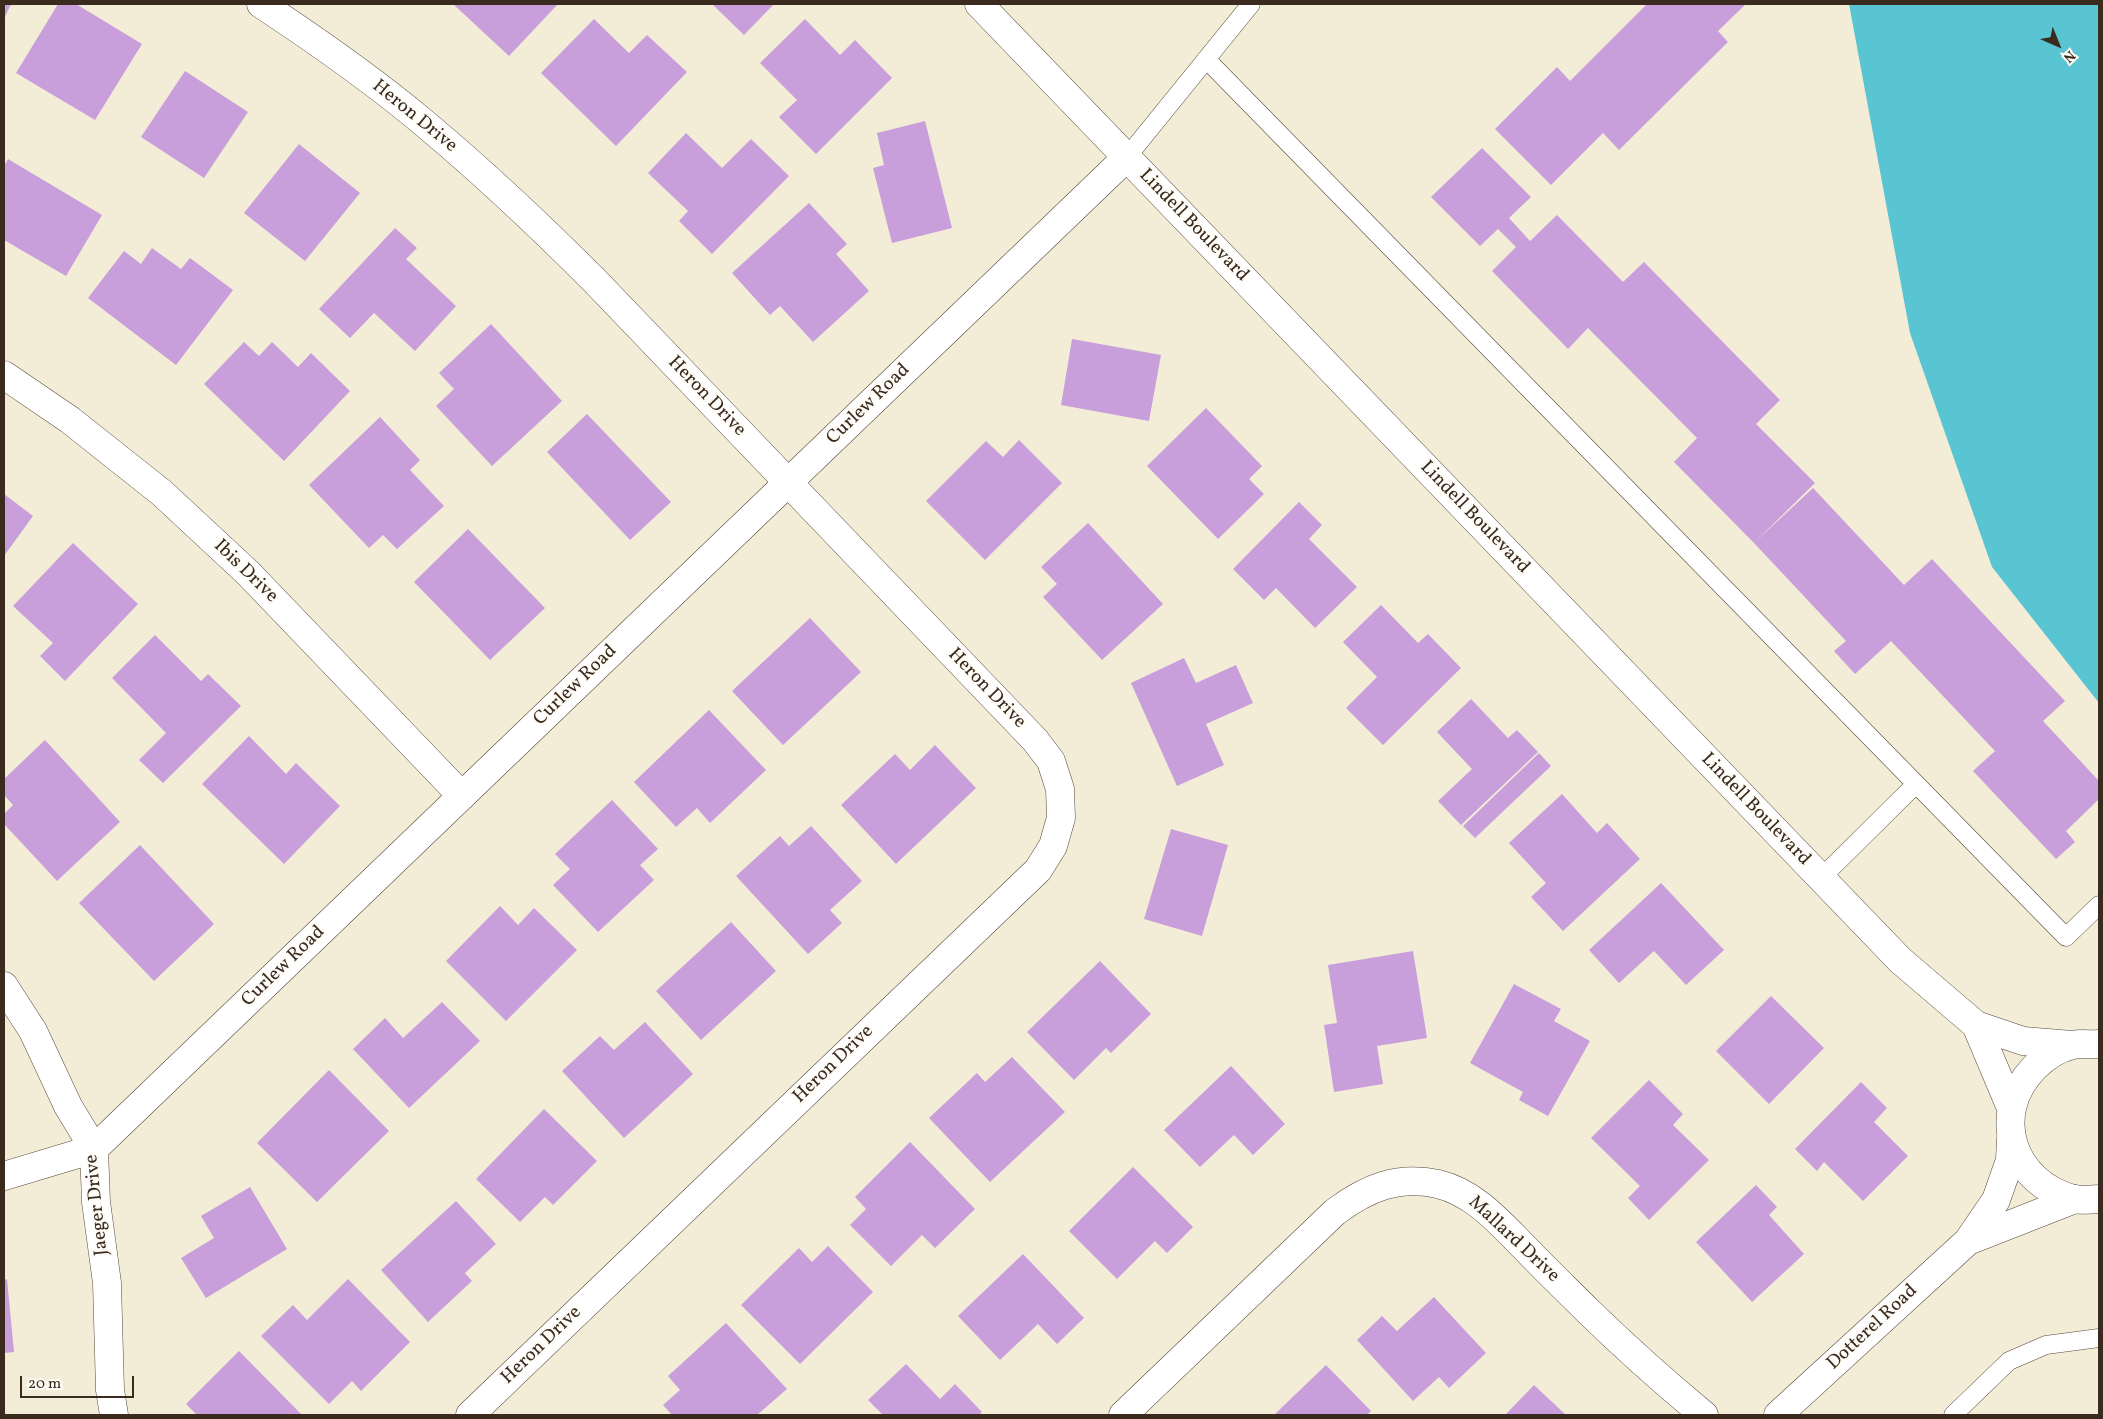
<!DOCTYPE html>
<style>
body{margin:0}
#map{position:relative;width:2103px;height:1419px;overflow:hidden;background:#f3edd8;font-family:Vollkorn,serif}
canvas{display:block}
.frame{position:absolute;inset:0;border:5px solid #3b2a1e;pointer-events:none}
.north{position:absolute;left:2033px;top:20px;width:50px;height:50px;-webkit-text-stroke:4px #fdfcf7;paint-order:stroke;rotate:136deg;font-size:14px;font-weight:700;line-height:20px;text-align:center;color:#3b2a1e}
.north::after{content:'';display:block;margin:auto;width:18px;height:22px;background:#3b2a1e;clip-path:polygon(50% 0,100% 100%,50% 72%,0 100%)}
.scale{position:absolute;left:20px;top:1376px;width:114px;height:22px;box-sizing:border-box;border:2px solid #3b2a1e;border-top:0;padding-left:6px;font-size:15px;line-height:18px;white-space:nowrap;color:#3b2a1e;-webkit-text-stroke:4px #fdfcf7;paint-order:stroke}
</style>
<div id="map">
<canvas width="2103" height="1419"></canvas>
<div class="frame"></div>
<div class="north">N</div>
<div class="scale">20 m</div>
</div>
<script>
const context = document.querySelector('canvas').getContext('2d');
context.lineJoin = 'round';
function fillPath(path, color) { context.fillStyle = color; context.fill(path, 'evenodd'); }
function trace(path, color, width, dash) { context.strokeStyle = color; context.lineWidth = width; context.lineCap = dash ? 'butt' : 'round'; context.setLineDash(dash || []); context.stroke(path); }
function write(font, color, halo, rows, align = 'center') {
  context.font = font + ' Vollkorn,serif'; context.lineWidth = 5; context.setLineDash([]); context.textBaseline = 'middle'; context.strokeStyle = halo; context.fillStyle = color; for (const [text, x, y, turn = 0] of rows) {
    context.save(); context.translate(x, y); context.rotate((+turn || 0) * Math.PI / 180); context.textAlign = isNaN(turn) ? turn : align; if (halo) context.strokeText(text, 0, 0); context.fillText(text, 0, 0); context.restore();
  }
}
fillPath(new Path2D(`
 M1849,4H2099V703L1992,567L1910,333Z`), '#59c4d2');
fillPath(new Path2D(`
 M4,4H11L4,19Z
 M58,4H76L142,44L95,120L16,73Z
 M453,4H558L509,56Z
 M712,4H774L744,35Z
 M1647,4H1746L1718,31L1728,42L1619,150L1603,133L1551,185L1495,129L1557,67L1570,81Z
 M594,19L629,53L647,35L687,72L616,146L541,73Z
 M805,19L840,55L855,40L892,78L816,154L779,117L797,100L760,63Z
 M185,71L248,112L204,178L141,137Z
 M925,121L952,228L892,243L873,168L884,165L877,133Z
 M686,133L722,168L751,139L789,176L712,254L679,221L688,211L648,173Z
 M299,144L360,193L305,261L244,213Z
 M1482,148L1531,197L1509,218L1530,241L1557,215L1623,282L1644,262L1780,400L1756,424L1815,483L1754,543L1674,462L1697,438L1588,328L1568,349L1492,271L1516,247L1498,229L1480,246L1431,197Z
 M8,159L102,215L66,276L4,240V166Z
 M809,203L847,244L836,254L869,291L813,342L780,306L770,315L732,273Z
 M395,228L417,248L406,259L456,306L415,351L374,313L350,338L319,309Z
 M152,248L181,269L190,258L233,290L176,365L88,298L124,251L141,264Z
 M491,324L562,401L492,466L436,406L454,389L439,373Z
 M1072,339L1161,355L1149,421L1061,405Z
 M244,342L259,356L272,342L298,367L311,353L350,391L284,461L204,384Z
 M1206,408L1262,466L1249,479L1264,494L1218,539L1147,466Z
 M587,414L671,502L630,540L547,452Z
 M380,417L420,460L410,470L444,506L397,549L383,535L369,548L309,485Z
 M1019,440L1062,483L985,560L926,501L986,441L1003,457Z
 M1813,488L1904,585L1932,559L2065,701L2043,721L2099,781V799L2066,831L2075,842L2056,859L1973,771L1995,751L1891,641L1855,674L1834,651L1846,641L1754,543Z
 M4,494L33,516L4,556Z
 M1299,502L1322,525L1309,539L1357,587L1315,628L1276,588L1264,600L1233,569Z
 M1088,523L1163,604L1102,660L1043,597L1057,584L1041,567Z
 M468,529L545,608L490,660L414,582Z
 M73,543L138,604L65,681L40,656L53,643L13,606Z
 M1381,605L1418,643L1428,634L1461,668L1383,745L1346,708L1377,677L1343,642Z
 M810,618L861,672L783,745L732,691Z
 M155,635L201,681L208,674L241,706L163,783L139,760L166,733L112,678Z
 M1184,658L1196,683L1236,665L1253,703L1206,724L1224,765L1177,786L1131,683Z
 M1471,699L1508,738L1517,730L1538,752L1461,825L1438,801L1472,769L1437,732Z
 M709,710L766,770L710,823L697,808L676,827L634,782Z
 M249,736L286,774L296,763L340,806L284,864L202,784Z
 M45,740L120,822L57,881L4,824V814L13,805L4,795V779Z
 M935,745L976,788L896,864L841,805L895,754L910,770Z
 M1539,753L1551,766L1475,838L1463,826Z
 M1562,794L1597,833L1607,823L1640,859L1563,931L1531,897L1546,883L1509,843Z
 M612,800L658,849L640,865L654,880L598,932L553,885L570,869L555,854Z
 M811,826L862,881L830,910L842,923L808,954L736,876L780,836L789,846Z
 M1171,829L1228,845L1202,936L1144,919Z
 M140,845L214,924L154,981L79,903Z
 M1661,883L1724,950L1686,985L1654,951L1619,983L1589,950Z
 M500,906L518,925L534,908L577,950L506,1021L446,961Z
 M731,922L776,971L701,1040L656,991Z
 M1413,951L1427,1038L1377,1046L1383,1084L1334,1092L1324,1025L1337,1023L1328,965Z
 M1100,961L1151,1014L1111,1053L1106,1048L1074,1080L1027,1032Z
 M1514,984L1561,1009L1554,1021L1590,1041L1548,1116L1519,1100L1523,1092L1470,1063Z
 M1771,996L1824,1048L1769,1104L1716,1051Z
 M442,1002L480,1041L409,1108L353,1049L385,1018L403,1038Z
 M645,1022L693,1074L624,1138L562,1071L600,1036L614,1050Z
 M1012,1057L1065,1112L990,1182L929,1118L977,1073L985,1082Z
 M1231,1066L1285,1124L1253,1155L1234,1135L1200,1167L1164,1130Z
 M329,1070L389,1131L317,1202L257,1143Z
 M1649,1080L1683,1114L1673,1125L1709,1160L1649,1220L1628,1198L1640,1186L1591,1138Z
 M1861,1082L1887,1108L1874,1122L1908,1156L1863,1201L1824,1162L1817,1171L1795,1149Z
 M544,1109L597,1161L553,1205L545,1197L520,1222L476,1179Z
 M910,1142L975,1209L935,1248L922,1235L891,1266L850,1225L866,1209L855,1197Z
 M1133,1167L1193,1227L1167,1253L1155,1241L1117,1279L1069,1231Z
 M1756,1185L1777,1207L1769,1215L1804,1254L1752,1302L1696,1242Z
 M250,1187L287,1249L206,1298L181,1258L214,1238L201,1216Z
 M456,1201L496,1244L465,1273L472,1281L428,1322L381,1270Z
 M828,1246L873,1292L800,1364L741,1305L799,1248L812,1262Z
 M1023,1254L1084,1318L1057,1344L1038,1324L1000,1360L958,1316Z
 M7,1279L14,1352L4,1353V1280Z
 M348,1279L410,1342L361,1391L352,1381L329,1404L261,1336L293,1305L307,1320Z
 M1434,1297L1486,1353L1449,1388L1439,1377L1413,1401L1357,1340L1382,1316L1397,1331Z
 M726,1323L787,1389L757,1415H672L663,1405L680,1390L668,1376Z
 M239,1351L302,1415H197L186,1404Z
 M906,1364L940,1399L955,1384L982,1412L979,1415H883L868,1400Z
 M1326,1365L1371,1411L1367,1415H1274Z
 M1534,1385L1566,1415H1505Z`), '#c89fda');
const service = new Path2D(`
 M1206,59L2066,937L2099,905
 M1127,157L1251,4
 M1821,878L1916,784
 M1953,1415L2009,1361L2046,1345L2099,1338`);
const minor = new Path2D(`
 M261,4C317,41 373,80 424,123C484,173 540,226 595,281L1035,740L1051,761L1060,789L1061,818L1053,846L1038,870L470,1415
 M4,375L70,420L162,493L248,573L462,796
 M4,986L33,1031L68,1106L94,1149L96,1202L107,1283L110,1390L114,1415
 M4,1176L94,1149L1127,157
 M1968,1241L2075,1199
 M1123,1415L1335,1212C1367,1188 1398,1175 1438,1184C1475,1193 1500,1223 1526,1249C1546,1270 1567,1290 1588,1311C1625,1347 1664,1382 1704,1415
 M1778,1415L1968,1241L1996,1200L2010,1160L2011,1139`);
const tertiary = new Path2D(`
 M979,4L1900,960L1976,1025L2023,1041L2072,1045
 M1976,1025L2011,1108
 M2099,1044C2091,1045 2081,1043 2073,1045C2058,1048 2044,1058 2034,1068C1989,1115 2012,1182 2073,1199C2081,1201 2091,1199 2099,1199`);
trace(service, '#57473a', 19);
trace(minor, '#57473a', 29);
trace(tertiary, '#57473a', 29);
trace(service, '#fff', 18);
trace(minor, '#fff', 28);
trace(tertiary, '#fff', 28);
write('19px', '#3b2a1e', '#fdfcf7', [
 ["Heron Drive",414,117,39],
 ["Lindell Boulevard",1193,226,46],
 ["Heron Drive",706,397,46],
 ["Curlew Road",869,405,-44],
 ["Lindell Boulevard",1474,518,46],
 ["Ibis Drive",245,572,44],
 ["Curlew Road",576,686,-44],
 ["Heron Drive",986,689,46],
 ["Lindell Boulevard",1755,810,46],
 ["Curlew Road",284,967,-44],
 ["Heron Drive",834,1065,-44],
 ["Jaeger Drive",98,1205,-96],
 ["Mallard Drive",1513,1240,43],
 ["Dotterel Road",1873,1328,-43],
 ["Heron Drive",542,1346,-44]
]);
</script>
